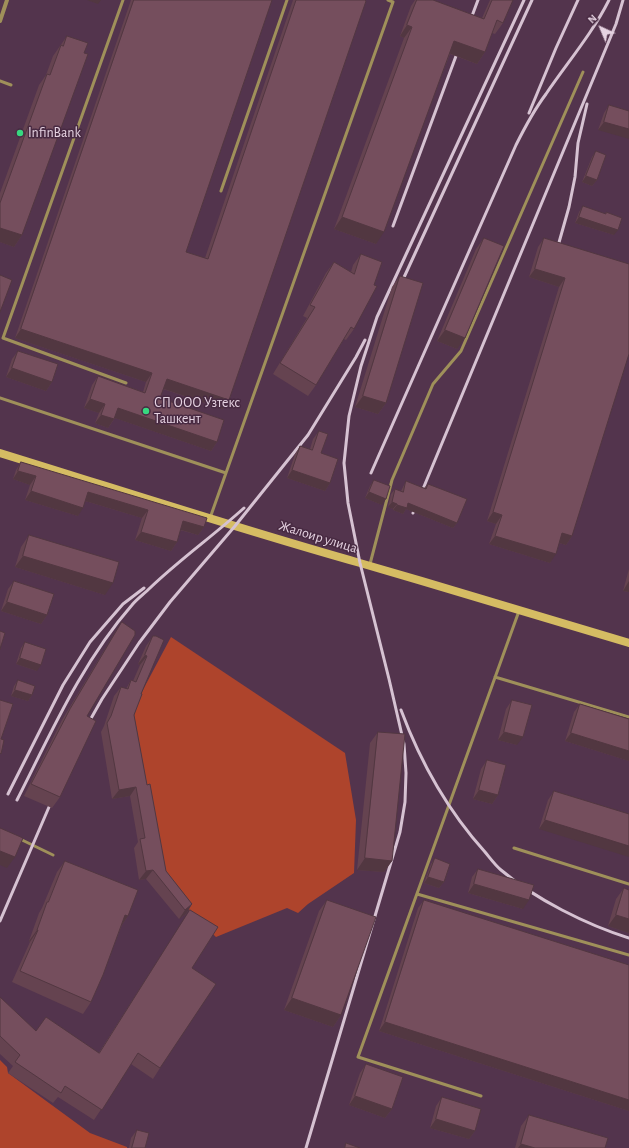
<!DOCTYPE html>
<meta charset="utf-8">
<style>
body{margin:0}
#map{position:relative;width:629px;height:1148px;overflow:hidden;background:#53344d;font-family:"Alegreya Sans",sans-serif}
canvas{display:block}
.north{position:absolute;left:581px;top:8px;width:40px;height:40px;-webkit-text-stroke:3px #482a42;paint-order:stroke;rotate:316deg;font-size:11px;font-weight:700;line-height:16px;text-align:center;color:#e6d3e2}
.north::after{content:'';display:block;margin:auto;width:14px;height:18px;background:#e6d3e2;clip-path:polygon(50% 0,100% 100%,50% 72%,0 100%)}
</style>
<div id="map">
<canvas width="629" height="1148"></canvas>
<div class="north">N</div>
</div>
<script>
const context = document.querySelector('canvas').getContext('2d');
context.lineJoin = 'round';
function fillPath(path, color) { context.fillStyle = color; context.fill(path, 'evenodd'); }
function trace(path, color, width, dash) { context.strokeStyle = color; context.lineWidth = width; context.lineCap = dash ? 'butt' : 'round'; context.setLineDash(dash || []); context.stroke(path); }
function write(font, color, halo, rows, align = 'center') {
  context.font = font + ' "Alegreya Sans",sans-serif'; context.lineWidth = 3; context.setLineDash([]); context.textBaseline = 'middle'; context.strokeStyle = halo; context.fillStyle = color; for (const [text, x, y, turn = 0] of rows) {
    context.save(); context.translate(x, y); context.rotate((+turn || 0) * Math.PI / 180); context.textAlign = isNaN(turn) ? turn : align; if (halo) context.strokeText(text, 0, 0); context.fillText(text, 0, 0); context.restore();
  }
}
fillPath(new Path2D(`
 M171,637L345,753L356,820L354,873L308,904L298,913L287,908L216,937L191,913L165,879L131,729L137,701Z
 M0,1060L7,1067L8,1073L90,1133L127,1147V1148H0Z`), '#ae442c');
trace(new Path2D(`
 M123,0L3,338L126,383
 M0,81L11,85
 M221,191L287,0
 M0,398L226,473
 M210,518L393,2L388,0
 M370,564L392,480L433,384L461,351L583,72
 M495,677L629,717
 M20,839L53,855
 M514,848L629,884
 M417,894L629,955
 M481,1096L358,1057L519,611`), '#9f905a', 3);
trace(new Path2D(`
 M0,21L7,0`), '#9f905a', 4);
trace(new Path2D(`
 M0,453C120,490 239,529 360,563C450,589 540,616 629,643`), '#d5bc63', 8);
trace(new Path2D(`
 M469,24L478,0
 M529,113L556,48L578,0
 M393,226L456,56
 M558,246L569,207L575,177L578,143L587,104
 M400,286L532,0
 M371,473L516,145C525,127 534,110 546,94C567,63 592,34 609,0
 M413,513L616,24L623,0
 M401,710C420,761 448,811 485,852C490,858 495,865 501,870C535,899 587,925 629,938
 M85,729L102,699L139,643L170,602L235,526L308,435L356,357L365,340
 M8,794L63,685L90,642L123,604L144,588
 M17,800C51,733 82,662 132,605C137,599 144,594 150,588C179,560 213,536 244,508
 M0,921L49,807
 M306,1148L400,832L405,802L406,773L404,744L389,679L360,563L348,503L344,463L349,416L361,366L377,317L524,0`), '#d6c2d2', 3);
fillPath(new Path2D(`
 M131,0H272L186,252L205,258L293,0H365L229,400L223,409L163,389L160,398L217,442L211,451L115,418L108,428L95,423L99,413L84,408L92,385L98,376L143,392L146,382L15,338Z
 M415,0H433L482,18L490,0H513L503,23L495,34L492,33L485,52L477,64L450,54L376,244L334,229L404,38L400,36L411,6Z
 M67,36L84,53L22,235L14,247L0,242V193L39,85L46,75L53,56Z
 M609,105L629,111L598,130L604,113Z
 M596,151L597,180L592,186L582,182L592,157Z
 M583,206L605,214L606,212L614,235L575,223L579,212Z
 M484,238L457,349L437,341L476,249Z
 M544,238L629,264L572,536L566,545L559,543L550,563L489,544L496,524L487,521L559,287L529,277L538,247Z
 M361,254L354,329L346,340L344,339L316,385L308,396L273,374L307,318L303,316L326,273L334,262L351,272L353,265Z
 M400,276L386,403L378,414L355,407L392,287Z
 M18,351L52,382L46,391L6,377L12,359Z
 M319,431L321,453L330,483L325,491L287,478L295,454L300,446L310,449L313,439Z
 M21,462L204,527L198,535L180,530L177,542L171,551L135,540L142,518L85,501L78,516L25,500L30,485L13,479L16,470Z
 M374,480L382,505L365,498L370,486Z
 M406,481L424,488L428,484L457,523L453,528L406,509L403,514L393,510V509L388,507L391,494L395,489L401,491Z
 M29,535L105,595L15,567L21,547Z
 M629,569V592L623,591Z
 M14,581L47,615L41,624L1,611L8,589Z
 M122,622L87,716L60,797L52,808L24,796L62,720L114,634Z
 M153,636L141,694L134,715L147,785L166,871L192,904L186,914L179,919L146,879L139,880L134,848L138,842L130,796L112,799L101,732L104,726L114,696L121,687L126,689L131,680L133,681L140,665L138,664L146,646Z
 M25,642L37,671L16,664L21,648Z
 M18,680L32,695L28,701L11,696L14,686Z
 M512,700L517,745L498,740L506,709Z
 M580,704L629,719V761L565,741L574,712Z
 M378,732L392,861L384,872L357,870L370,743Z
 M487,760L498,795L492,804L473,799L481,769Z
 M554,791L629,814L539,829L548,800Z
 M435,858L444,882L439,888L424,883L431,864Z
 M65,861L128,916L122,925L91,1002L83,1014L12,982L30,942L29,941L39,913L42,908L57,872Z
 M478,869L523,909L468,893L472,877Z
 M624,888L629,890V933L608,926L616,899Z
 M327,900L341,1015L333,1027L284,1010L319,911Z
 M424,900L629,965V1111L379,1031L418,908Z
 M190,910L192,968L160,1068L153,1079L131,1064L94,1120L58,1097L53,1103L8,1073L13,1066L0,1054V997L36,1031L99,1053Z
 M366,1064L392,1109L385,1118L349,1105L360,1073Z
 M442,1097L475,1131L469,1139L430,1128L436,1106Z
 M529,1115L605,1148H515L521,1126Z
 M137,1130L145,1148H129L131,1138Z`), '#654350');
fillPath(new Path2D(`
 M87,0H101L98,4Z
 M407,25L412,27L404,38L400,36Z
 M454,41L485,52L477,64L446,52Z
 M604,122L629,129V139L598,130Z
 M586,176L597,180L592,186L582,182Z
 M342,217L384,232L376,244L334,229Z
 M579,217L618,230L614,235L575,223Z
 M0,228L22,235L14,247L0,242Z
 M535,269L565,278L559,287L529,277Z
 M21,329L152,373L146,382L15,338Z
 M445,330L465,338L457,349L437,341Z
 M12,368L52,382L46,391L6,377Z
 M167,379L229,400L223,409L161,388Z
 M363,396L386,403L378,414L355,407Z
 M90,399L105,404L99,413L84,408Z
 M118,408L217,442L211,451L112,417Z
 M101,415L114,419L108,428L95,423Z
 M292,470L330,483L325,491L287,478Z
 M18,471L36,476L30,485L13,479Z
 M31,491L83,508L78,516L25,500Z
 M88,492L148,510L142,518L82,500Z
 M369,492L386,499L382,505L365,498Z
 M392,502L397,504L393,509L388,507Z
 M408,503L457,523L453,528L406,509L403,514L393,510L397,505Z
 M493,512L502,515L496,524L487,521Z
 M183,521L204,527L198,535L178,529Z
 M141,532L177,542L171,551L135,540Z
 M562,533L572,536L566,545L556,542Z
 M495,536L556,554L550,563L489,544Z
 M23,556L113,583L105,595L15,567Z
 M629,581V592L623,591Z
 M7,602L47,615L41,624L1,611Z
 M145,655L147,656L140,665L138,664Z
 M20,658L41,665L37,671L16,664Z
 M15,690L32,695L28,701L11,696Z
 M504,732L523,737L517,745L498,740Z
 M571,733L629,751V761L565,741Z
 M136,787L130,796L112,799L119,790Z
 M479,790L498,795L492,804L473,799Z
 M545,820L629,846V857L539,829Z
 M0,851L15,857L7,868L0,865Z
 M365,858L392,861L384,872L357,870Z
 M153,870L146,879L139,880L146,871Z
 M428,877L444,882L439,888L424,883Z
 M474,884L529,900L523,909L468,893Z
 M192,904L186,914L179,919L185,910Z
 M125,915L128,916L120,928Z
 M616,915L629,919V933L608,926Z
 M37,930H38L30,942L29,941Z
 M292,998L341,1015L333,1027L284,1010Z
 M385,1022L629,1100V1111L379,1031Z
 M355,1096L392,1109L385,1118L349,1105Z
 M436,1119L475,1131L469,1139L430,1128Z
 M521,1144L535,1148H518Z`), '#523741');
const building = new Path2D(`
 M134,0H272L186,252L208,259L296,0H365L366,1L229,400L167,379L160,398L224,420L217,442L118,408L114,419L101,415L105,404L90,399L98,376L145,393L152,373L21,329Z
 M417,0H433L484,19L492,0H513L503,23L497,20L485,52L454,41L384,232L342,217L412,27L407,25Z
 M67,36L88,43L84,53L88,54L22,235L0,228V203L47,74L50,75L61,45L63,46Z
 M609,105L629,111V129L604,122Z
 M596,151L606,155L597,180L586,176Z
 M583,206L606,214V212L622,218L618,230L579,217Z
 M484,238L504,246L465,338L445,330Z
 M544,238L629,264V354L572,536L562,533L556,554L495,536L502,515L493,512L565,278L535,269Z
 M361,254L382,262L374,285L377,286L354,329L351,327L316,385L280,363L315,307L310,305L334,262L354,274Z
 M0,275L12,280L0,312Z
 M400,276L423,283L386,403L363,396Z
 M18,351L58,364L52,382L12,368Z
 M319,431L328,434L321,453L338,459L330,483L292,470L300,446L312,450Z
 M21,462L207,518L204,527L183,521L177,542L141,532L148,510L88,492L83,508L31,491L36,476L18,471Z
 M374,480L390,486L386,499L369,492Z
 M406,481L426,489L428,484L467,499L457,523L408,503L407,508L397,505V504L392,502L395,489L403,492Z
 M29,535L119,562L113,583L23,556Z
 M14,581L54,594L47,615L7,602Z
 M122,622L135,631V635L87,716L96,721L60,797L31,784L70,709Z
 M0,631L5,633L0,649Z
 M153,636H156L164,640L141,694H142L134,715L147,785L150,784L166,871L192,904L185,910L153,870L146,871L140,839L145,838L136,787L119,790L107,723L111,716L121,687L128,689L131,680L136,682L147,656L145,655Z
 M25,642L46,649L41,665L20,658Z
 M18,680L35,686L32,695L15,690Z
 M0,700L13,704L1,739L4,740L1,754L0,753Z
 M512,700L532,705L523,737L504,732Z
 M580,704L629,719V751L571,733Z
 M378,732L405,734L392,861L365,858Z
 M487,760L506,765L498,795L479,790Z
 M554,791L629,814V846L545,820Z
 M0,828L23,838L15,857L0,851Z
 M435,858L450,864L444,882L428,877Z
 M65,861L138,890L128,916L125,915L103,975L91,1002L20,971L38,930H37L47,902H48Z
 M478,869L534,885L529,900L474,884Z
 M624,888L629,890V919L616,915Z
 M327,900L376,917L341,1015L292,998Z
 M424,900L629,965V1100L385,1022Z
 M190,910L218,927L192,968L216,984L160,1068L138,1053L102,1110L65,1086L61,1093L15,1062L20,1055L0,1036V997L36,1031L46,1017L99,1053Z
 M366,1064L403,1077L392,1109L355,1096Z
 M442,1097L481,1109L475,1131L436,1119Z
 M529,1115L608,1138L605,1148H535L521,1144Z
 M137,1130L149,1133L145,1148H132Z
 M346,1143L360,1148H345Z`);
fillPath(building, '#754e5d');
trace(building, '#523741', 1);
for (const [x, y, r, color] of [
 [20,133,4,"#37d880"],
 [146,411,4,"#37d880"]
]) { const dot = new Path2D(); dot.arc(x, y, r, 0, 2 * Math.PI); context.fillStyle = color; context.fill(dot); trace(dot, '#482a42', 1.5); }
write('14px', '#e6d3e2', '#482a42', [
 ["InfinBank",28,133],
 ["СП ООО Узтекс",154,403],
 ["Ташкент",154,419]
], 'left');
write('14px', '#e6d3e2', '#482a42', [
 ["Жалоир улица",318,537,17]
]);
</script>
